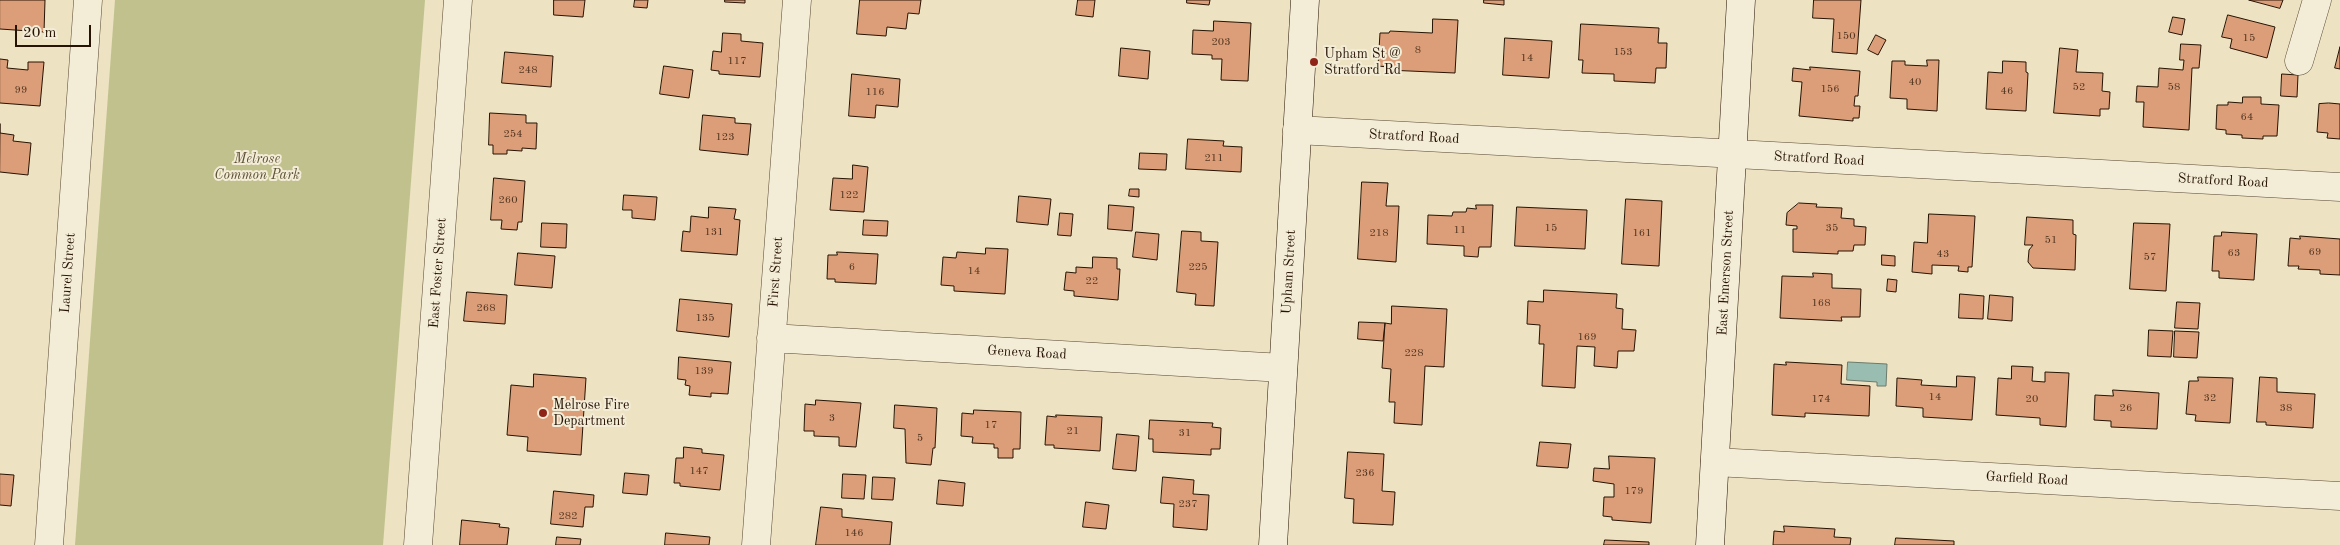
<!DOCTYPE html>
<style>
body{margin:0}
#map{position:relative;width:2340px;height:545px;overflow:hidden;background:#ede2c1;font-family:"Old Standard TT",serif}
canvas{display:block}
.scale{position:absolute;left:15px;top:25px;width:76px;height:22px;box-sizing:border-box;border:2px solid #261303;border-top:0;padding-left:6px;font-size:15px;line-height:18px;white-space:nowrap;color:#261303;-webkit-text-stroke:4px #f3ecd7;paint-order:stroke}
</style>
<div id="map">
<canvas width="2340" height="545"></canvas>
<div class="scale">20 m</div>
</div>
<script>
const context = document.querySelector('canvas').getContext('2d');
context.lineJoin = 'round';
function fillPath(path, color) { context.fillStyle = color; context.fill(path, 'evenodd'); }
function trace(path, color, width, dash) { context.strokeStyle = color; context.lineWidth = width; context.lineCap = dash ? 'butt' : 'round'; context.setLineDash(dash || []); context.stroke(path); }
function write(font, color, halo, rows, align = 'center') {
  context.font = font + ' "Old Standard TT",serif'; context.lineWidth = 4; context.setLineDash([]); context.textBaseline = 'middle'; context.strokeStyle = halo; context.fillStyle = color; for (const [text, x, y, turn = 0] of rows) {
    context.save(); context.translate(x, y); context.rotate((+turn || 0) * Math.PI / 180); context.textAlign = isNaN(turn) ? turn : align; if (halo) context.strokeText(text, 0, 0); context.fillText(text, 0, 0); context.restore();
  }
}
fillPath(new Path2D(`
 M115,0H425L383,545H75Z`), '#c0c18d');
const water = new Path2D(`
 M1848,362L1887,364L1886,386H1877V382L1847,380Z`);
fillPath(water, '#99beb1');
trace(water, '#6b7a6b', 1);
const building = new Path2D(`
 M0,0H45L44,32L0,29Z
 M554,0H585L583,17L554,15Z
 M635,0H648L647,8L634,7Z
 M725,0H745V3L725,2Z
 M860,0H921L919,14L908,13L906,29L887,27L886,36L857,34Z
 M1078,0H1095L1093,17L1076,15Z
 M1187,0H1210L1209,5L1187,3Z
 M1484,0H1504V5L1484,3Z
 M1814,0H1861L1857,54L1832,52L1834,19L1813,18Z
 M2249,0H2283L2280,8Z
 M2228,15L2275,27L2267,58L2230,48L2232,39L2222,37Z
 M2173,17L2185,19L2182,35L2169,32Z
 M1433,19L1458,20L1455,73L1387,70L1388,67L1378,66L1380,33H1389L1390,31L1432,33Z
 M1214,21L1251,23L1248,81L1221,80L1222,59H1212V55L1192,54L1193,30L1213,31Z
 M1581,24L1659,28L1658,43H1667L1666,68H1656L1655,83L1614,81V74L1582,73L1583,60H1579Z
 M723,33L741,34V41L763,43L760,77L719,74V71L711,70L713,51L721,52Z
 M1876,35L1886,40L1878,55L1868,50Z
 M1505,38L1552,41L1549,78L1503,75Z
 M2181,44L2201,45L2199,68H2192L2189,130L2143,127L2144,102H2136L2137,86L2158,87L2159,68L2183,70L2184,60H2180Z
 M2340,47V69L2335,68Z
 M1121,48L1150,51L1148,79L1119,76Z
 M2060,48L2078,50L2076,72L2103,73L2102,91L2110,92L2109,109H2100V116L2054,113Z
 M505,52L553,56L551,87L502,83Z
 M0,59L8,60L7,68L28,70V62H44L40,106L0,103Z
 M1927,60H1939L1937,111L1907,109V99L1890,98L1892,61H1905V65L1927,66Z
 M2003,61L2026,62V72L2028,73L2026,111L1986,109L1988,72L2002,73Z
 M664,66L693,70L689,98L660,94Z
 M1810,67L1860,71L1858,96H1855L1854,106H1860L1859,118H1853V121L1799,116L1802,82L1792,81L1793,68L1810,70Z
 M852,74L900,79L898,107L876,105L875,118L849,116Z
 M2282,74L2298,75L2297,97L2281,96Z
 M2243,97H2261V104L2279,105L2277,136H2263V139L2242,138V135L2226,134V130L2216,129L2217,105H2228V102L2242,103Z
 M2329,103L2340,104V139L2327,138L2328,133L2317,132L2319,104Z
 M490,113L526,115V123H537L536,149L522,148V151L507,150V154H493V145H489Z
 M703,115L735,118V123L751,124L748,155L700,150Z
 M0,124V133L14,135L13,141L31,143L28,175L0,172Z
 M1188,139L1224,141L1223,146L1242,147L1241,172L1186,169Z
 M1140,153L1167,154L1166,170L1139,169Z
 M853,165L868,167L864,212L830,210L833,178L852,179Z
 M494,178L525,181L522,222H518L517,230L501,229L502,220H491Z
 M1362,182L1388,183L1386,206H1399L1396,262L1358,259Z
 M1130,189H1139V197L1129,196Z
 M624,195L657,197L655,220L632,218V210H623Z
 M1019,196L1051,199L1048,225L1017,222Z
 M1626,199L1662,201L1659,266L1622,264Z
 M1799,203L1817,204L1816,207L1842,208L1841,218L1854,219V226L1866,227L1865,245H1854L1853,251H1838V254L1793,252V229H1797V226L1786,225L1787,213Z
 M1109,205L1134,207L1132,231L1108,229Z
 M1476,205H1493L1491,247H1479L1478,257L1464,256V246L1427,244L1428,215L1452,216L1453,212H1466L1467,208L1476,209Z
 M709,207L736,209L734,219L740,220L737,255L681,251L683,231L690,232L691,216L708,218Z
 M1517,207L1587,210L1585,249L1515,246Z
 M1060,213L1073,214L1071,236L1058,235Z
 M1929,214L1975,216L1972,267H1968V272L1958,271L1959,266L1932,265V274L1912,272L1914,242L1927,243Z
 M2027,217L2073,220V234L2076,235L2075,270L2033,268L2028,262L2029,250L2033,245H2025Z
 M864,220L888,221L887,236L863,235Z
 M542,223L567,224L566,248L541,247Z
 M2134,223L2170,224L2166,291L2130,289Z
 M1182,231L1201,232V241L1218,242L1214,306L1195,305L1196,294L1177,292Z
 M1136,232L1159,234L1157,260L1133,257Z
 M2222,232L2257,234L2254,280L2219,278V271H2212L2214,236H2221Z
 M2300,236L2340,239V275L2320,274V270L2298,269L2299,266H2288L2290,238L2300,239Z
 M986,248L1008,249L1005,294L954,291V286L941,285L943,257L956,258L957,252L985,254Z
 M837,252L878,254L876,284L835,282V279H827L828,255H837Z
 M518,253L555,256L552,288L515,285Z
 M1882,255L1895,256V266L1882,265Z
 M1093,257L1117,258V269H1120L1118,300L1074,296V291L1064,290L1066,272L1076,273V267L1092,268Z
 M1813,273L1832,274V288L1861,289L1860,317H1841L1842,321L1780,318L1782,276L1813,277Z
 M1888,279L1897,280L1896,292L1887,291Z
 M1544,290L1617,294L1616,308L1623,309L1622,329L1636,330L1634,351H1618L1617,368L1594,366L1595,347L1577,346L1575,388L1542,386L1544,344H1539L1540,325L1527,324L1528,301L1543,302Z
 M467,292L507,295L505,324L464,321Z
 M1960,294L1984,296L1983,319L1959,318Z
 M1990,295L2013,297L2012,321L1988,319Z
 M680,299L732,304L729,337L677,331Z
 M2177,302L2200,303L2198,329L2175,328Z
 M1392,306L1447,309L1444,367L1425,366L1422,425L1394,423L1395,402H1389L1391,369L1382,368L1385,323L1391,324Z
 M1359,322L1385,323L1383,341L1358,339Z
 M2149,330L2173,331L2171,357L2148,356Z
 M2175,331L2199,332L2197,358L2174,357Z
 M679,357L731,362L728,394L711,393V397L689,395L690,386L685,385L686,380L678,379Z
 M1786,362L1842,365L1841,384L1870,386L1869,416L1805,413V417L1772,415L1774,364L1786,365Z
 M2012,366L2033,367L2032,381L2045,382V372L2069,373L2066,427L2040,425V418L1996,415L1998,378L2011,379Z
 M534,374L586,378L581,455L527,451L528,437L507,435L511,385L533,387Z
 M1957,376L1975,377L1972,420L1923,417V408L1896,406L1897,378L1922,380L1921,385L1956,387Z
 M2198,377L2233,378L2230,423L2195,421L2196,415L2186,414L2189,381H2198Z
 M2260,377L2277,378V392L2315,394L2313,428L2266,425V422H2257Z
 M2113,390L2159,393L2157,429L2111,427V421L2094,420L2095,395L2113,396Z
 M816,400L861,403L856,447L839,446V437L814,436V431H804L805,404L815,405Z
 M895,405L937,408L935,448H933L931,465L906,463L905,429L894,428Z
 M974,410L1021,412L1020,449H1013V458H998V448H994V444L972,443L973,437L961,436L962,413L973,414Z
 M1056,415L1102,417L1100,451L1054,448V445H1045L1047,416L1056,417Z
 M1150,420L1213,423L1212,427L1221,428L1220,449H1211V455L1153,452V439H1149Z
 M1117,434L1139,436L1136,471L1113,469Z
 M1540,442L1571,444L1568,468L1537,466Z
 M684,447L702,449V453L724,455L720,490L680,486V483H674L676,458H683Z
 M1348,452L1384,454L1382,491L1395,492L1393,525L1353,523L1354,499L1345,498Z
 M1609,456L1655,458L1651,523L1612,520V517L1603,516L1604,497H1614V484L1593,481L1594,468L1609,469Z
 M625,473L649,475L647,495L623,493Z
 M0,474L14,475L11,506L0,505Z
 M843,474L866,475L864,499L842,498Z
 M873,477L895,478L893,500L872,499Z
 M1163,477L1194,480L1193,494L1209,495L1207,530L1173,527L1174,504L1161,503Z
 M939,480L965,483L963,506L937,504Z
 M554,491L594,495L593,507H585L583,527L551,524Z
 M1086,502L1109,505L1106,529L1083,527Z
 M821,507L842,509V517L892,522L890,545H816Z
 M462,520L500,524L499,527L509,528L507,545H460Z
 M1784,526L1835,529L1834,537L1851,538L1850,545H1773L1774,531L1784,532Z
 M666,533L710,537L709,545H665Z
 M557,537L581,539L580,545H556Z
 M1896,538L1954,541V545H1895Z
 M1605,540L1649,542V545H1604Z`);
fillPath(building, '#dc9e79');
trace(building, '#261303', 1);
const street = new Path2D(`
 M2299,61L2317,0
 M1297,130L2340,187
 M771,338L1283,368
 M1715,462L2340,496
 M49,545L88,0
 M418,545L458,0
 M756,545L797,0`);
const secondary = new Path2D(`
 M1273,545L1305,0
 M1710,545L1741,0`);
trace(street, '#584732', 29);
trace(secondary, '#261303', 29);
trace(street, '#f3ecd7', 28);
trace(secondary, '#f3ecd7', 28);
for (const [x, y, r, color] of [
 [1314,62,5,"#8f2418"],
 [543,413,5,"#8f2418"]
]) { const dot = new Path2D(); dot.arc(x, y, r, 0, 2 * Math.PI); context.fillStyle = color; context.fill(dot); trace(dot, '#f3ecd7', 2); }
write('11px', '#543620', null, [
 ["150",1846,36],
 ["15",2249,38],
 ["203",1221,42],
 ["8",1418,50],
 ["153",1623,52],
 ["14",1527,58],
 ["117",737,61],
 ["248",528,70],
 ["40",1915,82],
 ["52",2079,87],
 ["58",2174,87],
 ["156",1830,89],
 ["99",21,90],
 ["46",2007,91],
 ["116",875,92],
 ["64",2247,117],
 ["254",513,134],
 ["123",725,137],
 ["211",1214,158],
 ["122",849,195],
 ["260",508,200],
 ["15",1551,228],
 ["35",1832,228],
 ["11",1460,230],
 ["131",714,232],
 ["218",1379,233],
 ["161",1642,233],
 ["51",2051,240],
 ["69",2315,252],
 ["63",2234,253],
 ["43",1943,254],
 ["57",2150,257],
 ["6",852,267],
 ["225",1198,267],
 ["14",974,271],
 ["22",1092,281],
 ["168",1821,303],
 ["268",486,308],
 ["135",705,318],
 ["169",1587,337],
 ["228",1414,353],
 ["139",704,371],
 ["14",1935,397],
 ["32",2210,398],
 ["174",1821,399],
 ["20",2032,399],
 ["26",2126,408],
 ["38",2286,408],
 ["3",832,418],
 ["17",991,425],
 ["21",1073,431],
 ["31",1185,433],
 ["5",920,438],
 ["147",699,471],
 ["236",1365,473],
 ["179",1634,491],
 ["237",1188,504],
 ["282",568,516],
 ["146",854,533]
]);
write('14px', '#261303', '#f3ecd7', [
 ["Upham St @",1324,54],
 ["Stratford Rd",1324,70],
 ["Melrose Fire",553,405],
 ["Department",553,421]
], 'left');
write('14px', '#261303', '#f3ecd7', [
 ["Stratford Road",1414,137,3],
 ["Stratford Road",1819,159,3],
 ["Stratford Road",2223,181,3],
 ["First Street",776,272,-86],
 ["Upham Street",1289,272,-87],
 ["Laurel Street",68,273,-86],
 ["East Foster Street",438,273,-86],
 ["East Emerson Street",1726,273,-87],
 ["Geneva Road",1027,353,3],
 ["Garfield Road",2027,479,3]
]);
write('italic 14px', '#5c5033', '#f3ecd7', [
 ["Melrose",257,159],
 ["Common Park",257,175]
]);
</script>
